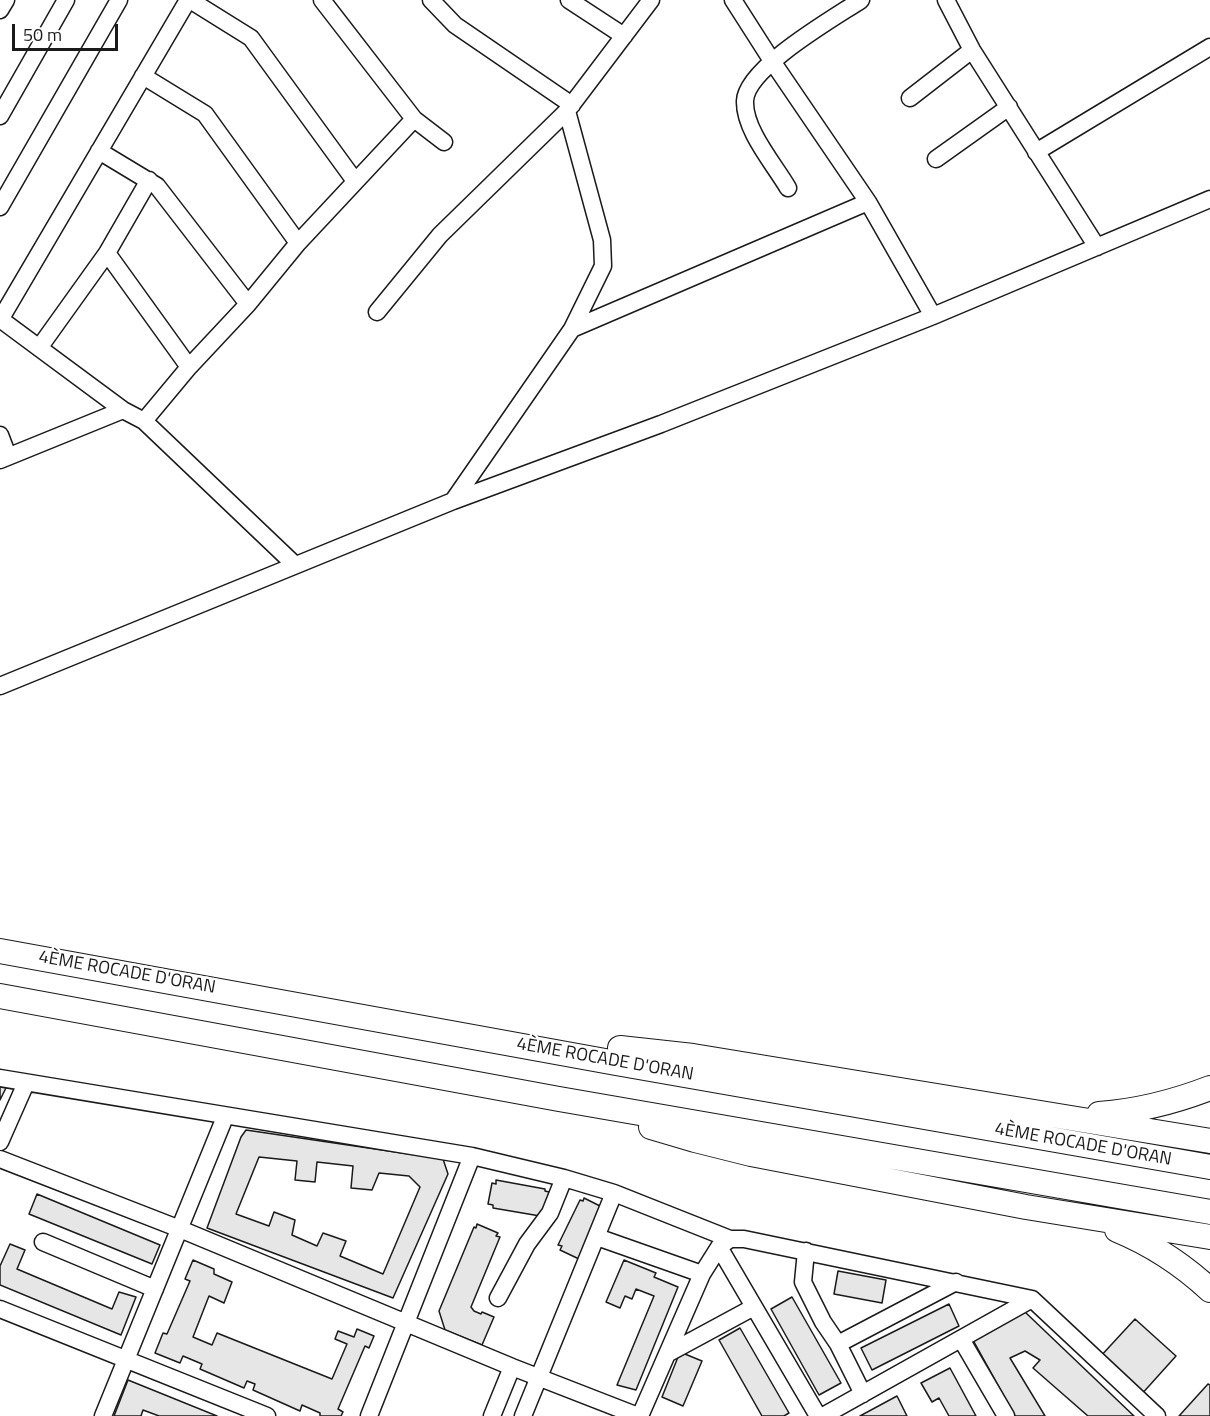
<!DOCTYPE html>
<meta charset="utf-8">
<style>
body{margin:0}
#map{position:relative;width:1210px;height:1416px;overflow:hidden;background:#fff;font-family:"Titillium Web",sans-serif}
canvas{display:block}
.scale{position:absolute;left:12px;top:24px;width:106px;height:27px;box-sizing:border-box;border:3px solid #1a1a1a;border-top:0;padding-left:8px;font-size:18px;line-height:21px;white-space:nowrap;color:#1a1a1a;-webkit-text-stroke:4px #fff;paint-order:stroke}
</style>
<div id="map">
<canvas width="1210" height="1416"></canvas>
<div class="scale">50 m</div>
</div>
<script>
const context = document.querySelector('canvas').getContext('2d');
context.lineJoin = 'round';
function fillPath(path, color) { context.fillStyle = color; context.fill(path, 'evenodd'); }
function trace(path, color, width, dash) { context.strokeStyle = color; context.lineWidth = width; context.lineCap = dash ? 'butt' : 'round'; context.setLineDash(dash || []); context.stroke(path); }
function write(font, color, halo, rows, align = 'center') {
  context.font = font + ' "Titillium Web",sans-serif'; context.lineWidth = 4.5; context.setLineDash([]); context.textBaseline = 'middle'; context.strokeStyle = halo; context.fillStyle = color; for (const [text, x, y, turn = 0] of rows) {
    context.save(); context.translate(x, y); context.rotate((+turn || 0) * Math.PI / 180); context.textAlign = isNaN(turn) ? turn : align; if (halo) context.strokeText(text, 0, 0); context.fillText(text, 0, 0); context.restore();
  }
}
const building = new Path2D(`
 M0,1085L6,1088L0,1100Z
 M246,1130L443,1159L448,1174L393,1298L207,1228L241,1137ZM259,1157L297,1161L295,1180L315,1182L317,1162L353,1166L351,1188L372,1190L379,1173L409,1176L420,1187L383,1274L340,1256L346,1241L323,1233L317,1246L292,1235L295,1220L274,1212L269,1226L236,1214Z
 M496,1180L545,1189V1191L549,1192L545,1214L540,1216L493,1208V1205L488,1204L492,1183L496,1184Z
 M37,1194L160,1245L152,1264L29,1214Z
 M584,1198L604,1208L579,1259L560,1250L562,1246L558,1245L580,1200L583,1201Z
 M477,1224L498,1233L496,1236L500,1237L471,1307L474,1311L481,1314L482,1312L494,1317L482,1345L445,1330L439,1311L474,1227L476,1228Z
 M10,1244L25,1250L17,1269L112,1309L119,1292L136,1297L121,1335L0,1285V1266Z
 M193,1260L214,1269V1274L232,1282L224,1303L209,1296L193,1337L212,1345L217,1333L332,1379L347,1344L335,1339L338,1331L354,1337L357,1329L374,1336L369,1348L365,1346L338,1409L343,1412L341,1416H320V1413L302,1405L300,1411L253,1390L255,1384L247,1381L244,1388L200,1369L202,1364L183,1356L180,1363L155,1353L163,1333L167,1334L190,1281L185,1279Z
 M624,1260L656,1273L654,1277L678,1287L636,1390L617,1385L654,1296L636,1289L632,1299L625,1296L620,1308L606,1302Z
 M838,1271L886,1280L882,1303L834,1294Z
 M792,1297L841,1383L819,1395L771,1309Z
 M949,1304L959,1326L872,1370L861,1348Z
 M1025,1312L1134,1416H1088L1033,1368L1040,1360L1025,1351L1010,1358L1045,1416H1015L973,1340Z
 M1135,1319L1176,1356L1140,1396L1099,1358Z
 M740,1328L789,1413L784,1416H762L719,1340Z
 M680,1352L702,1361L683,1406L662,1397Z
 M950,1368L976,1416H949L939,1398L932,1402L921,1383Z
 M128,1380L217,1416H159L143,1410L141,1416H114Z
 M1208,1384L1210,1385V1416H1179Z
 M897,1396L907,1416H860Z`);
fillPath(building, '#e6e6e6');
trace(building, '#1a1a1a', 1.5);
const minor = new Path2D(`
 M190,0L251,38L355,181
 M322,0L414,119L444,142
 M431,0L455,25L572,105
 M569,0L624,36
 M733,0L772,61L868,202L933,316
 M946,0L972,50L1097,247
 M0,10L6,0
 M143,76L205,114L298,243
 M910,98L972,50
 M0,116L66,0
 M99,151L157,186L248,304
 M1036,152L1210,47
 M936,159L1009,107
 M788,188C774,164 744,130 745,101C746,68 834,18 861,0
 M0,207L119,0
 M107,253L189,367
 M377,312L440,235L567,111
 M0,319L123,410L144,421L294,564
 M0,320L188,0
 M572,329L868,202
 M39,348L107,253L149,180
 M144,421L189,367L248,304L298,243L414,119
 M0,435L8,456
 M0,460L123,410
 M453,501L572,329L603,266L602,240L567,111L651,0
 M0,686L453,501L661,424L933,316L1210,199
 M0,1078L472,1156L564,1178L614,1193L730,1239
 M0,1142L26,1083
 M0,1159L180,1229L512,1367L638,1416
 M597,1237L702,1274
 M43,1242L155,1289
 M719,1247L818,1416
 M806,1251L803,1282L823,1322L838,1344L956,1282
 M498,1298L527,1244L550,1213L564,1178
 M0,1309L267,1416
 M961,1339L1006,1416
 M838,1344L863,1394
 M667,1354L754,1307
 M103,1416L225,1117
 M369,1416L472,1156
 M492,1416L512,1367
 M523,1416L614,1193
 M640,1416L702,1274L719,1247L730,1239H744L1032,1299L1157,1416
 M823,1416L1032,1299`);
const highway = new Path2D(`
 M0,951L616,1063L1210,1167
 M0,996L559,1099L1210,1212
 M620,1048L693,1056L1210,1141
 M1099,1114C1138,1111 1174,1102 1210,1088
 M651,1127L695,1140L751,1154L1026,1207L1210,1237
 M1117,1230C1151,1244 1183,1265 1210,1290`);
trace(minor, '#1a1a1a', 19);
trace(highway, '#1a1a1a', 26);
trace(minor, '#fff', 16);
trace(highway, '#fff', 24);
write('18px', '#1a1a1a', '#fff', [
 ["4ÈME ROCADE D'ORAN",127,973,10],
 ["4ÈME ROCADE D'ORAN",605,1060,10],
 ["4ÈME ROCADE D'ORAN",1083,1145,10]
]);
</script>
